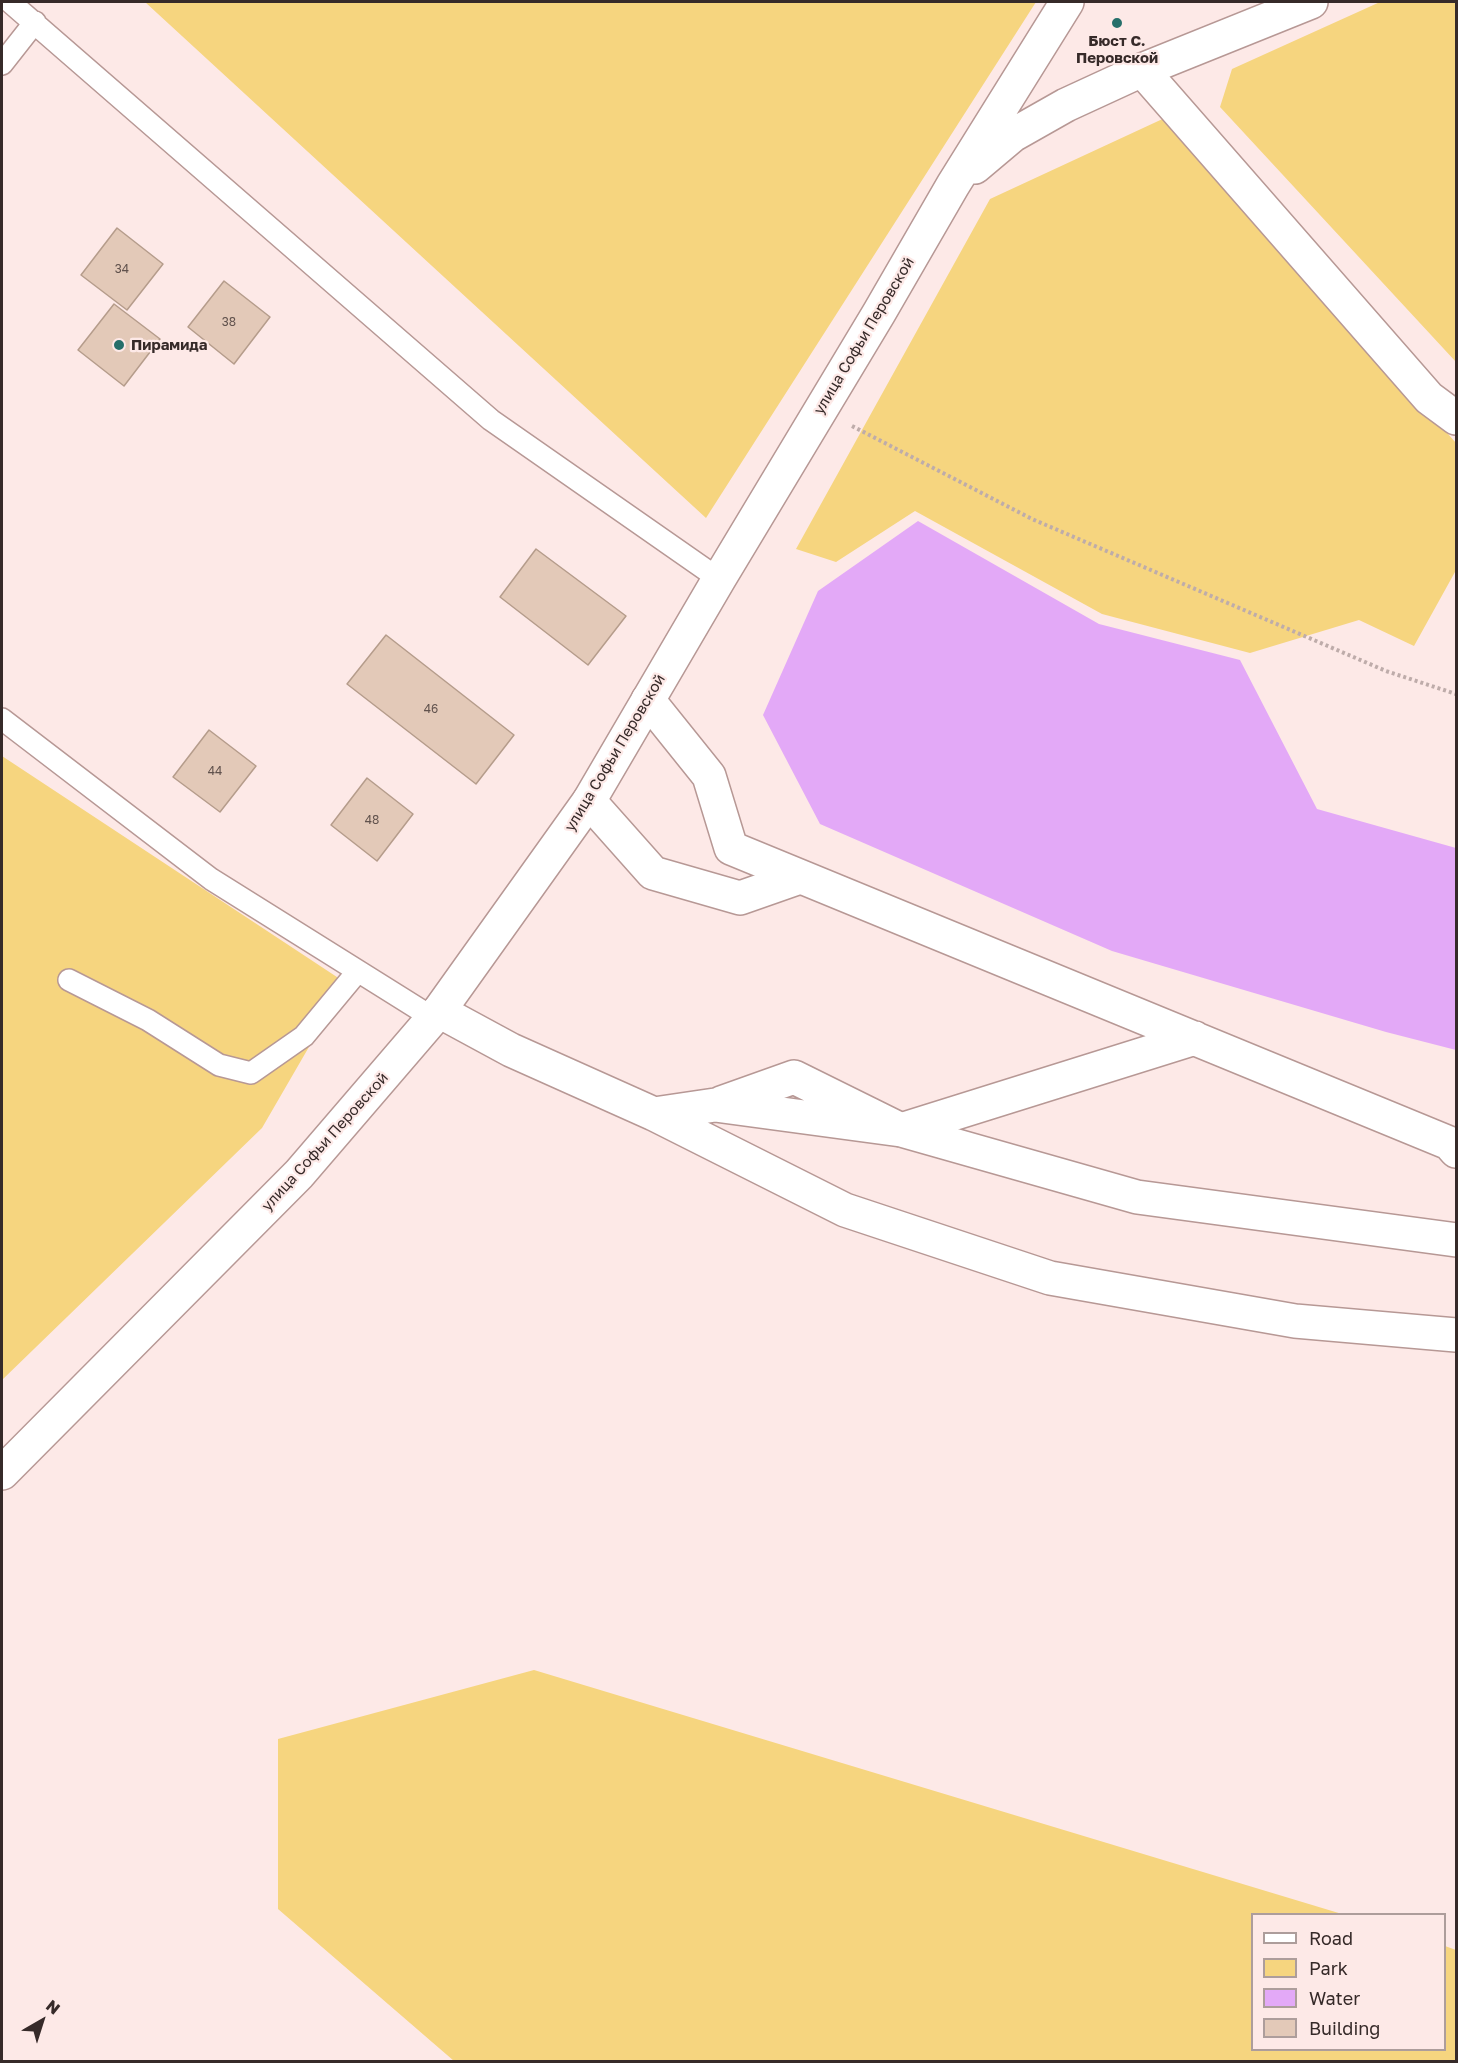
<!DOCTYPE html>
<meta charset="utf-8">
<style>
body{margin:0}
#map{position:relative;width:1458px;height:2063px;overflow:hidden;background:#fde9e7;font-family:"Golos Text",sans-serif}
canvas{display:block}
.frame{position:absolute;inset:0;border:3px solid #362a29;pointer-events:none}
.legend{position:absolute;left:1251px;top:1913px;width:195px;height:138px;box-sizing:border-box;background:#fde9e7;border:2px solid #ad9d9b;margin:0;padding:8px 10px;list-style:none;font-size:18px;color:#362a29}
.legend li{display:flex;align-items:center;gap:12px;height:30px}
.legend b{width:30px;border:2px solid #ad9d9b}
.north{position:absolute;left:12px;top:1991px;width:60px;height:60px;-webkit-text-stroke:4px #fde9e7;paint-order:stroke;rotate:39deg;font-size:16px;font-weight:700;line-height:24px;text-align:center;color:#362a29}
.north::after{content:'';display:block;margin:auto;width:21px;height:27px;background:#362a29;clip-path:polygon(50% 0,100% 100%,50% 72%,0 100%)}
</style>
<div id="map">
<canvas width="1458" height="2063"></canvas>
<div class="frame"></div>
<ul class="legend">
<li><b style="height:8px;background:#fff"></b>Road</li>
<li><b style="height:16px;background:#f6d57f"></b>Park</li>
<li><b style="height:16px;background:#e3a9f7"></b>Water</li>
<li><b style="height:16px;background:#e3c9b8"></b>Building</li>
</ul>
<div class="north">N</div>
</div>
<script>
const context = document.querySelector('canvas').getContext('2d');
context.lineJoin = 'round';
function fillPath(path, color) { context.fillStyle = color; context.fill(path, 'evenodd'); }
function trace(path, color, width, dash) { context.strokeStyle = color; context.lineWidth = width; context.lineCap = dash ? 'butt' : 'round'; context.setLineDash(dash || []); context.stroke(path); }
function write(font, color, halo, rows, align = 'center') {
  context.font = font + ' "Golos Text",sans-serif'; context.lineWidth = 4.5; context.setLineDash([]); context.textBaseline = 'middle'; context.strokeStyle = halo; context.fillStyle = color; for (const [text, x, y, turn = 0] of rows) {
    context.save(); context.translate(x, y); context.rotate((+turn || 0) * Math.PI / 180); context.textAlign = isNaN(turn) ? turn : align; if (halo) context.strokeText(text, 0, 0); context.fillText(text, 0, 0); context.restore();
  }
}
fillPath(new Path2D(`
 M145,2H1036L706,518Z
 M1380,2H1456V362L1220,107L1232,69Z
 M1169,116L1456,443V565L1455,572L1414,646L1359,620L1250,653L1102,614L915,511L836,562L796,549L990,199Z
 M2,756L346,983L262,1128L2,1380Z
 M534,1670L1342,1914H1252V2050H1444L1445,1946L1456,1950V2061H454L278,1909V1739Z`), '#f6d57f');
fillPath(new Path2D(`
 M918,521L1099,624L1240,660L1317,809L1456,848V1050L1386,1032L1112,951L820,824L763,715L818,591Z`), '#e3a9f7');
const building = new Path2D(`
 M117,228L163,264L127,310L81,275Z
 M224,281L270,317L234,364L188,327Z
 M114,304L160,339L124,386L78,350Z
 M536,549L626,616L588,665L500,597Z
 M386,635L514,735L476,784L347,684Z
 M209,730L256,766L220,812L173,777Z
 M367,778L413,814L377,861L331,825Z`);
fillPath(building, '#e3c9b8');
trace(building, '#b59c8b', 1.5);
const lane = new Path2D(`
 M10,2L491,420L719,579
 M2,64L35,22
 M2,719L211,879L433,1018
 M69,980L148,1020L219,1065L251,1073L304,1036L358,971`);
const street = new Path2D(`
 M1142,70L1429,398L1456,418
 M648,700L709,776L731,848L1449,1143L1456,1151
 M589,801L653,873L740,898L800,877
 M439,1011L511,1050L654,1114L845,1210L1050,1278L1295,1321L1456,1335
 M721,1103L794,1077L901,1130L1195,1038
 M654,1114L715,1105L901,1130L1137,1197L1456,1240`);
const secondary = new Path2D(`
 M975,167L1013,135L1066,105L1142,70L1311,2
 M2,1473L299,1174L439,1011L589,801L719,579L879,313L953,185L1067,2`);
trace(lane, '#b79895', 24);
trace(street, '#b79895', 36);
trace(secondary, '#b79895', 36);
trace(new Path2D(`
 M852,426L1032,519L1386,671L1456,694`), '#beacaa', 4, [3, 3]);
trace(lane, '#fff', 21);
trace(street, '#fff', 33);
trace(secondary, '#fff', 33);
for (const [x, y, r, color] of [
 [1117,23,6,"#266f6a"],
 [119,345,6,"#266f6a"]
]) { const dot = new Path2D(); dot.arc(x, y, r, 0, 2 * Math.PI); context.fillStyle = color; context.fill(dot); trace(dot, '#fde9e7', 2); }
write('12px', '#61524d', null, [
 ["34",122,269],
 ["38",229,322],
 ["46",431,709],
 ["44",215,771],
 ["48",372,820]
]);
write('bold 15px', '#362a29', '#fde9e7', [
 ["Бюст С.",1117,41],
 ["Перовской",1117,58],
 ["Пирамида",131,345,"left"]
]);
write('15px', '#362a29', '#fde9e7', [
 ["улица Софьи Перовской",864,336,-59],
 ["улица Софьи Перовской",615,753,-59],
 ["улица Софьи Перовской",325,1142,-48]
]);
</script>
